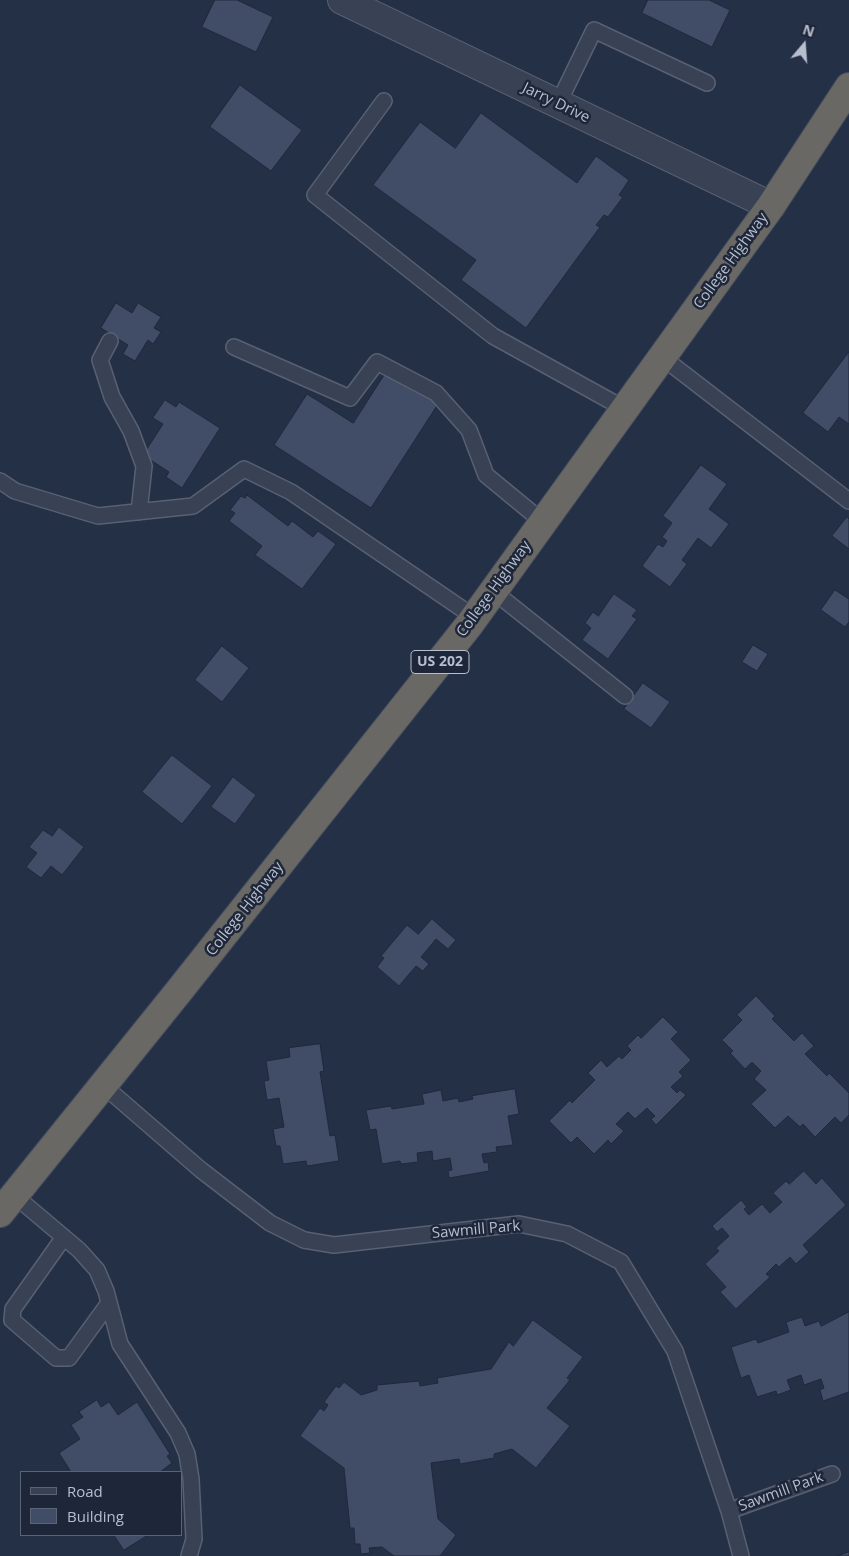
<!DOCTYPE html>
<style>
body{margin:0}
#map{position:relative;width:849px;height:1556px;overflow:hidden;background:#243045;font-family:"Open Sans",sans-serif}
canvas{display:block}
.legend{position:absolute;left:20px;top:1471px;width:162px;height:65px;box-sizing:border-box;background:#1e273a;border:1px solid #5b6375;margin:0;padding:6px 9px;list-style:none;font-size:15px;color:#b7bece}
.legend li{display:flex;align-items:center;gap:10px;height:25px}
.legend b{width:25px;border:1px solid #5b6375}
.north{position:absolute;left:779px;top:20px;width:50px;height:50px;-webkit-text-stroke:4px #1e273a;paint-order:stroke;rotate:18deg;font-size:14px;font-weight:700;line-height:20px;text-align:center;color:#b7bece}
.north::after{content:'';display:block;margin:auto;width:18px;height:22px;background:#b7bece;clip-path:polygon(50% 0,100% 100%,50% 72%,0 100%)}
</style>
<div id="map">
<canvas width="849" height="1556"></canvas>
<ul class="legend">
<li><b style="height:6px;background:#394254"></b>Road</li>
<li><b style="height:14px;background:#414c66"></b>Building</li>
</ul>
<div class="north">N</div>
</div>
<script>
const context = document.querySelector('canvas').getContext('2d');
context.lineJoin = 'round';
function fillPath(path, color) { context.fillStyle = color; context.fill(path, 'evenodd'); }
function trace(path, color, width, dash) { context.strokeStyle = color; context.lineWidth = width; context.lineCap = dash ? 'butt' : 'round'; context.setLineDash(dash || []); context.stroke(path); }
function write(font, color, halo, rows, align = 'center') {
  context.font = font + ' "Open Sans",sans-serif'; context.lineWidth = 5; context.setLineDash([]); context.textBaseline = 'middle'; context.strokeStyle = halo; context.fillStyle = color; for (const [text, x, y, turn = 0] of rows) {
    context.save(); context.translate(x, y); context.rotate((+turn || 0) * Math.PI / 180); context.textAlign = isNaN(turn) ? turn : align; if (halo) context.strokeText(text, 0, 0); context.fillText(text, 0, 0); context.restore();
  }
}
const building = new Path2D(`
 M215,0H237L273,17L256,52L202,27Z
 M648,0H709L730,10L712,47L642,13Z
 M240,85L302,130L271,171L210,127Z
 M481,113L577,183L596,156L629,180L619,195L623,197L608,217L604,215L596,225L600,227L526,328L461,280L476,260L373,185L420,122L455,148Z
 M116,303L132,313L138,303L161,317L154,328L161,332L153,344L148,340L135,361L123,354L128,345L101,328Z
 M849,352V424L839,417L828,432L803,413Z
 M387,371L438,404L371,508L274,445L307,394L353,423Z
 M165,400L176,407L179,402L220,428L182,488L166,477L169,472L143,455L163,424L153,418Z
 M701,465L727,484L709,509L729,524L711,548L698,538L682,560L687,564L670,587L642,566L658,544L663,547L667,541L662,537L672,523L663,516Z
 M247,495L288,526L292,521L313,537L318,531L336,544L302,589L255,555L262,546L229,521L235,513L230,510L241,496L245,498Z
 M847,517L849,519V549L832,536Z
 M835,590L849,599V622L845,627L821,610Z
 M614,594L637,610L632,616L637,619L608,659L582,640L591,628L585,623L593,612L598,616Z
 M753,645L768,654L757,671L742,662Z
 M222,646L249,668L222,702L195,680Z
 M643,683L670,702L651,728L624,709Z
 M172,755L212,786L182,824L142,792Z
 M233,777L256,795L235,824L211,807Z
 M59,827L84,847L62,875L51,866L41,878L26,867L37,853L29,847L43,830L52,836Z
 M432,919L456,940L448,949L436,939L421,957L429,964L423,971L416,966L399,986L377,967L384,958L381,956L407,925L418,934Z
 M756,996L775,1016L772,1019L794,1041L802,1033L814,1046L805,1054L827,1076L829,1073L849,1093V1115L841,1123L835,1117L815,1137L803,1124L800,1127L788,1116L775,1128L751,1104L766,1090L754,1079L761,1071L752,1062L745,1069L730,1053L733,1051L722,1040L742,1020L737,1015Z
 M663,1017L678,1032L671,1039L691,1060L679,1072L683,1076L671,1087L677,1093L680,1090L686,1095L656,1125L651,1119L655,1116L647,1108L635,1119L628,1112L616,1124L624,1131L611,1144L608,1140L594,1154L577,1137L571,1143L549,1121L570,1100L572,1103L595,1080L588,1073L601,1060L607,1067L619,1056L622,1059L631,1050L627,1046L638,1035L641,1038Z
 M320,1044L324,1071L320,1072L330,1136L335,1135L339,1161L307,1166L306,1161L283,1164L280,1146H276L273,1129L284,1127L279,1098L267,1100L264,1081L269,1080L266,1061L290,1057L289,1048Z
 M515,1089L519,1114L508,1116L513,1145L496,1147L497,1152L482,1154L484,1163L488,1162L489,1171L449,1178L448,1171L452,1170L450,1158L433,1161L432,1151L417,1153L418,1162L401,1164L400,1161L382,1164L376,1129L370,1130L366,1110L391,1106L392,1109L424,1104L422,1094L441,1090L443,1101L458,1098L459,1102L473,1099L472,1096Z
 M804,1171L816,1184L822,1178L846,1205L803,1245L809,1252L796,1264L790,1257L779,1267L776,1264L766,1274L770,1277L736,1309L720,1292L726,1287L705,1264L719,1251L716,1248L729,1236L722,1228L717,1232L712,1226L741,1200L747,1207L744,1209L749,1215L762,1204L770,1213L782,1202L773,1193L786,1181L789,1184Z
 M849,1312V1392L823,1401L820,1390L824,1388L821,1379L804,1385L801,1375L787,1380L791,1390L777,1395L776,1391L757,1397L749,1375L741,1378L731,1347L756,1339L758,1343L789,1332L786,1322L802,1317L805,1326L819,1321L821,1326Z
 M533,1320L583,1357L567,1378L570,1380L547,1408L570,1426L536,1468L512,1449L494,1454V1458L460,1464L459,1459L431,1463L438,1519L456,1535L440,1556H394L382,1547L369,1548L370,1553L361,1554L360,1544H355L354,1528H350L344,1468L300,1436L320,1408L324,1411L328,1405L324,1402L336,1386L339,1388L344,1382L361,1395L377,1390V1385L419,1381L420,1386L438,1383L437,1378L491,1369L509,1342L513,1346Z
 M97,1400L101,1407L109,1402L118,1415L137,1402L170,1454L167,1456L172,1463L160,1472H71L59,1453L80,1439L71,1425L83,1417L79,1412Z
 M114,1535H148L124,1550Z
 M849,1552V1556H838Z`);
fillPath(building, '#414c66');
trace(building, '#20293c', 1);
const service = new Path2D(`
 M384,101L315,195L493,336L625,409
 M558,104L594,30L707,83
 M110,341L100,360L112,397L131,431L144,466L139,512
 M234,347L350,398L377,362L436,393L469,430L486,475L543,522
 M662,357L849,501
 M0,481L15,491L98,516L193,506L244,469L291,492L474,617
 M493,591L625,696
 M104,1086L201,1170L270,1223L304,1240L334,1245L519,1224L567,1234L621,1262L675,1351L729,1511L741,1556
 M14,1195L79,1250L97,1270L106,1291L120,1344L178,1433L187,1454L191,1479L194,1539L189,1556
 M64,1237L13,1309L12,1320L56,1358H69L109,1303
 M729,1511L832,1474`);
const minor = new Path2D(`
 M342,0L771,206`);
const trunk = new Path2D(`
 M0,1213L179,991L469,625L771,206L849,87`);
trace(service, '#586072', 18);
trace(minor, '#586072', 30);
trace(trunk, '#444d5f', 30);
trace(service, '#394254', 15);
trace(minor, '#394254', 28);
trace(trunk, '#696864', 28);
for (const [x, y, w] of [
 [440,662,58]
]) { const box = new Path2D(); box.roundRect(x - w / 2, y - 11.5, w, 23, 4); context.fillStyle = '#1e273a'; context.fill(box); trace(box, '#b7bece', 1); }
write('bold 14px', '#b7bece', null, [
 ["US 202",440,662]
]);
write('15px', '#b7bece', '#1e273a', [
 ["Jarry Drive",556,103,26],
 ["College Highway",731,261,-54],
 ["College Highway",494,589,-54],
 ["College Highway",245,909,-52],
 ["Sawmill Park",476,1230,-5],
 ["Sawmill Park",781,1492,-20]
]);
</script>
